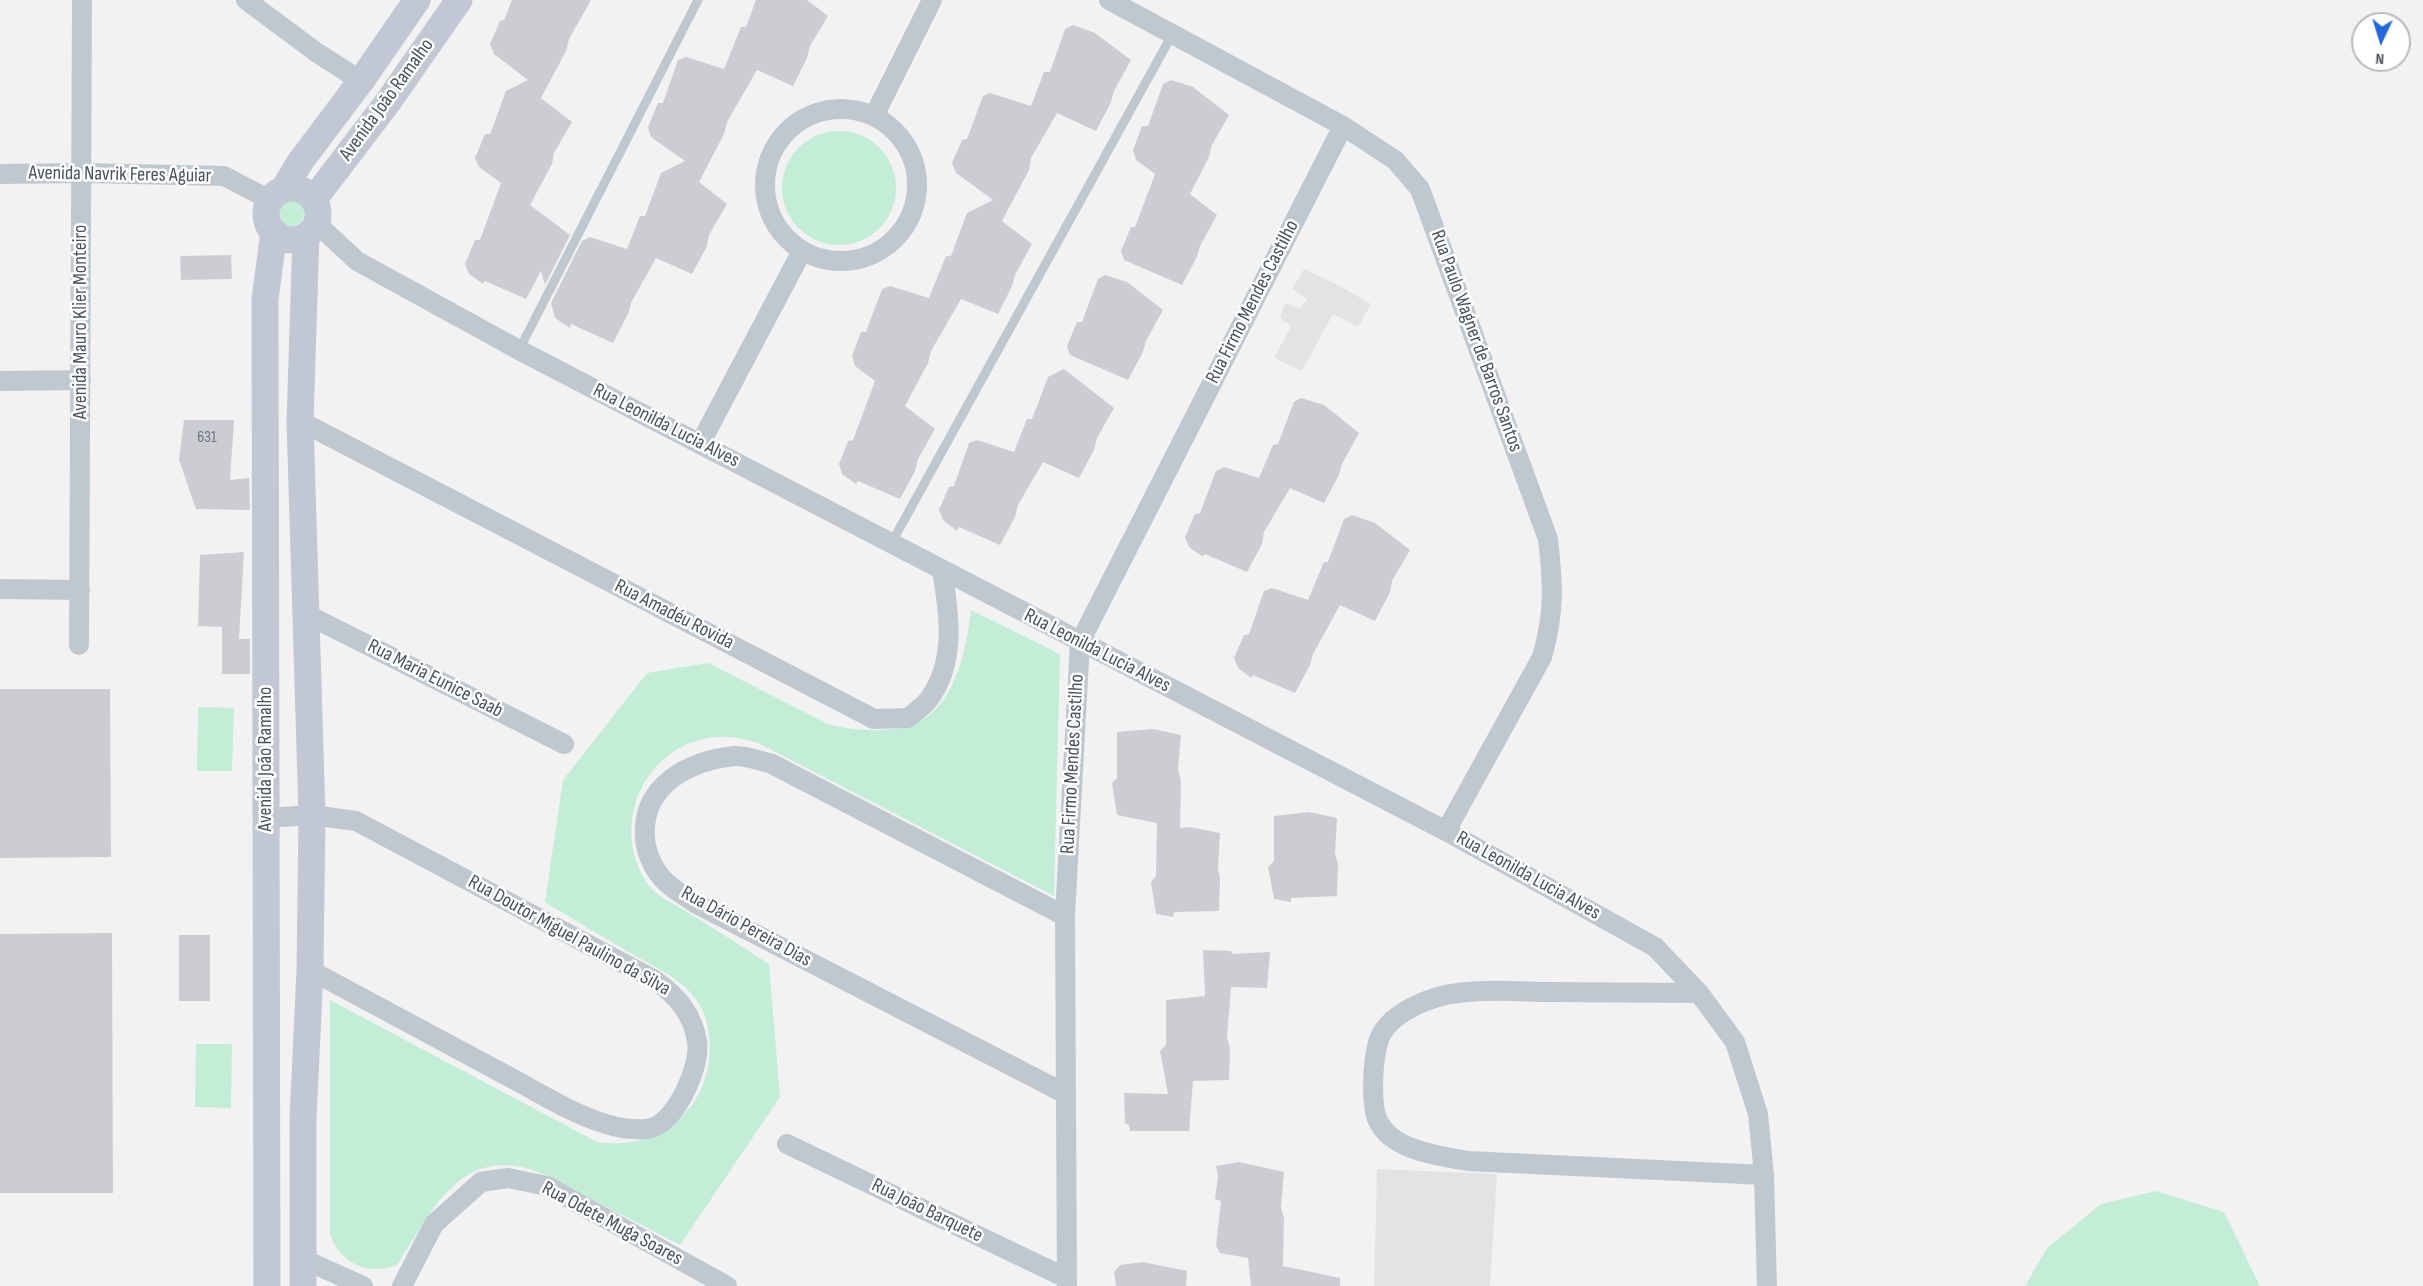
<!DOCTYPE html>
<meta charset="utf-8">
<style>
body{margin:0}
#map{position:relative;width:2423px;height:1286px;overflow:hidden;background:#f3f2f2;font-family:"Sofia Sans Condensed",sans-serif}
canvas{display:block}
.north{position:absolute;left:2351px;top:12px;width:60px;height:60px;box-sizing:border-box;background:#fff;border:2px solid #b7babf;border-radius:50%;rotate:184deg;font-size:16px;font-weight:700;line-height:24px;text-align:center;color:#4a535e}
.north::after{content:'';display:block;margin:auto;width:21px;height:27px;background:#2668d9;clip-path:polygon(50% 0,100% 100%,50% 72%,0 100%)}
</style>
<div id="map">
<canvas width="2423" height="1286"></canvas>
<div class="north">N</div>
</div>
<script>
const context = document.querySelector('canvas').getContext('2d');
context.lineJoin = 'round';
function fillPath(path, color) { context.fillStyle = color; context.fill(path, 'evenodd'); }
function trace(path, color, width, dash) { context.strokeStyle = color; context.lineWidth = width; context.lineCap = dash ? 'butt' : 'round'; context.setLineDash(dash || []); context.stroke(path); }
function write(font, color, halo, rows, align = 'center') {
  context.font = font + ' "Sofia Sans Condensed",sans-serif'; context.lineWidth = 5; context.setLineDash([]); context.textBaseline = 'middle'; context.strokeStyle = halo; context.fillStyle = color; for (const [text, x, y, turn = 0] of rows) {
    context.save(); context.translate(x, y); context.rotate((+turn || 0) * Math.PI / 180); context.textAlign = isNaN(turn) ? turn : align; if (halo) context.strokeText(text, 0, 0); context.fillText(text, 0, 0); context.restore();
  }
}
fillPath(new Path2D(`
 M1304,269L1334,283L1371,304L1358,327L1333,314L1302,371L1274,358L1291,326L1280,318L1285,303L1300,309L1307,299L1292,289Z
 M1377,1169L1497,1174L1490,1286H1374Z`), '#e4e3e3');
fillPath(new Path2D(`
 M782 188a57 57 0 1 1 114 0a57 57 0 1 1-114 0Z
 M276 213a14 14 0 1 1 28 0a14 14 0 1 1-28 0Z
 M971,610L1060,654L1054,896L758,743C741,738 725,735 708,738C639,750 609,833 650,887C658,897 674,904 684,910C713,928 741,946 769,964L780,1097L680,1245L541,1173C460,1142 434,1210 397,1265C367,1276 342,1264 330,1235V1000L597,1142C631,1147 661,1138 685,1113C698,1100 707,1079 709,1060C711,1040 709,1020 698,1002C683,979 654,967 632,954C603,937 574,920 545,902L563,780L647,673L708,663L828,724C857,732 902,735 928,716C958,693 967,644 971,610Z
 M198,707L234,708L232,771H197Z
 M196,1044H232L231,1108L195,1107Z
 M2156,1191L2224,1212L2260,1286H2025L2047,1248L2101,1204Z`), '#c4edd7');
fillPath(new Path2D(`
 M512,0H591L569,39L566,51L541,98L572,122L554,153L552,164L530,205L570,235L545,285L541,271L526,299L485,281L483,284L469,274L465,264L475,240H480L501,183L479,167L475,158L485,134H490L506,91L528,80L494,54L490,44L500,21L504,20Z
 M756,0H807L828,16L810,46L807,58L793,86L757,70L727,122L724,134L699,182L727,204L709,235L707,246L692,274L656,258L631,303L628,314L613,343L571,324L570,328L555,318L551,303L582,241L590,237L627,249L640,216H645L661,173L685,161L651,137L648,127L658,103H663L678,60L686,57L724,69L741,27H746Z
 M1073,25L1095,33L1131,60L1114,91L1111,102L1096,131L1057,113L1031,158L1029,170L1002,221L1032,244L1015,275L1012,286L998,314L961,299L931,351L928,363L905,406L935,429L918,459L915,471L900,499L858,481L856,484L842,474L839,464L848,441L853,440L875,381L855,366L852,356L861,332H866L882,289L890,286L929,298L946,256H951L967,213L993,200L956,173L952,163L962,140L967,139L983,96L990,93L1031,106L1044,72H1050L1065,29Z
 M1171,80L1193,87L1229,115L1212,145L1209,157L1190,194L1217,215L1200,246L1197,257L1182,285L1124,260L1121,251L1131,227H1135L1155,174L1136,160L1133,150L1142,126H1148L1163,84Z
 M231,255L232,279L181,280L180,256Z
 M1105,275L1127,282L1163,310L1146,341L1143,352L1128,380L1070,355L1067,346L1077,322H1082L1098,279Z
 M1064,369L1114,408L1097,438L1094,450L1079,478L1043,462L1018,505L1015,517L1000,545L959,527L957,531L943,520L939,510L949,487L954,486L969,443L977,440L1014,452L1027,419H1032L1048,377Z
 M1301,398L1324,405L1359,433L1342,464L1339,475L1324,503L1290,488L1264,532L1262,544L1247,572L1205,554L1203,557L1189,547L1185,537L1195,514L1200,513L1216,471L1224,467L1259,478L1273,445L1278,444L1294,402Z
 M184,420H234L230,480L249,478L250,510L196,509L179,460Z
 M1352,515L1375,523L1410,550L1392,581L1390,592L1375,621L1340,605L1313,654L1310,665L1295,693L1253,675L1251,678L1238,668L1234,658L1244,635L1249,634L1264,591L1272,588L1308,600L1324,562H1328L1344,519Z
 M244,552L239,639H250V674H222V627L198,626L200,555Z
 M0,689H110L111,857L0,858Z
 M1153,729L1181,735L1178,769L1181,781L1180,828L1190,827L1220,833L1218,868L1220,879L1219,911L1174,912L1173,917L1156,914L1151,882L1156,876L1157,823L1117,815L1112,783L1117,778V732Z
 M1309,812L1337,818L1335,853L1338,864L1337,896L1291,898V902L1274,899L1268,867L1274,861V816Z
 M112,933L113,1193H0V934Z
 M179,935H210V1001H179Z
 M1203,950L1231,951L1232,954L1270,952L1267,988L1231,987L1227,1037L1230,1048L1229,1080L1193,1081L1189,1131H1130L1129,1125L1125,1123L1124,1093L1168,1094L1160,1051L1166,1045V1000L1205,996Z
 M1239,1162L1284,1172L1281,1207L1284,1218L1283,1266L1340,1278V1286H1251L1248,1258L1220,1253L1216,1246L1221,1201L1215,1199L1218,1176L1216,1166Z
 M1143,1262L1187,1271L1186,1286H1116L1114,1272L1120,1265Z`), '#cccdd3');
trace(new Path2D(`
 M519,350L698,0
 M892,542L1173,33`), '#c0c8cf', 9);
trace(new Path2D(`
 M246,0L316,52L361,81
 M1109,0L1343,126L1395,160L1420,189L1548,539C1553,584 1555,612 1542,657L1446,831
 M765 185a76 76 0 1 1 152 0a76 76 0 1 1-152 0Z
 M874,116L932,0
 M0,174L83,173L224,176L270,200
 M316,223L357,261L519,350L1446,831L1655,947L1699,993L1735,1042L1758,1114L1764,1175L1767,1286
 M0,381L81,380
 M300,421L874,719L908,718C915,712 924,706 929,699C957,661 949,612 942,570
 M700,444L802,251
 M0,589L80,590
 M306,614L564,744
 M79,645L82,0
 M266,818L312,815L356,821L655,980C677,996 693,1014 697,1042C701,1066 677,1118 654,1127C646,1131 626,1129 617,1127C577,1118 539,1092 502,1073C438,1039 374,1004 310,970
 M1699,993C1647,993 1596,992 1544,992C1508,991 1460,987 1426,1001C1411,1007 1391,1018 1382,1033C1373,1048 1372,1087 1374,1105C1377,1149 1434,1155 1468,1161L1764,1175
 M1064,1093L695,903C684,895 670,888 662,878C652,867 645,849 645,836C642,785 689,761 734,756C745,755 759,761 770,763L1065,916
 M787,1144L1066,1278
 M303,1259L363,1286
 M402,1286L434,1224L481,1182L508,1178L547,1186L727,1286
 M1067,1286L1065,916L1080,642L1343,126`), '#c0c8cf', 20);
trace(new Path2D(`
 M266 214a26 26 0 1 1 52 0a26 26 0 1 1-52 0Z
 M284,189L300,162L361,81L417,0
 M314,199L388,102L459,0
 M267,1286L265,299L274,232
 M303,1286V1119L310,970L312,815L300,421L306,236`), '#c1c8d3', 27);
write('16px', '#6a727b', null, [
 ["631",207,438]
]);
write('20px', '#4a535e', '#fff', [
 ["Avenida João Ramalho",387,100,-54],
 ["Avenida Navrik Feres Aguiar",120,175,1],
 ["Rua Firmo Mendes Castilho",1253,302,-63],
 ["Avenida Mauro Klier Monteiro",81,322,-90],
 ["Rua Paulo Wagner de Barros Santos",1476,341,70],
 ["Rua Leonilda Lucia Alves",666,426,27],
 ["Rua Amadéu Rovida",674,615,27],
 ["Rua Leonilda Lucia Alves",1097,651,27],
 ["Rua Maria Eunice Saab",435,679,27],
 ["Avenida João Ramalho",266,759,-90],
 ["Rua Firmo Mendes Castilho",1073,764,-87],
 ["Rua Leonilda Lucia Alves",1528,876,29],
 ["Rua Dário Pereira Dias",746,927,29],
 ["Rua Doutor Miguel Paulino da Silva",569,936,29],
 ["Rua João Barquete",927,1211,26],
 ["Rua Odete Muga Soares",612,1224,28]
]);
</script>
